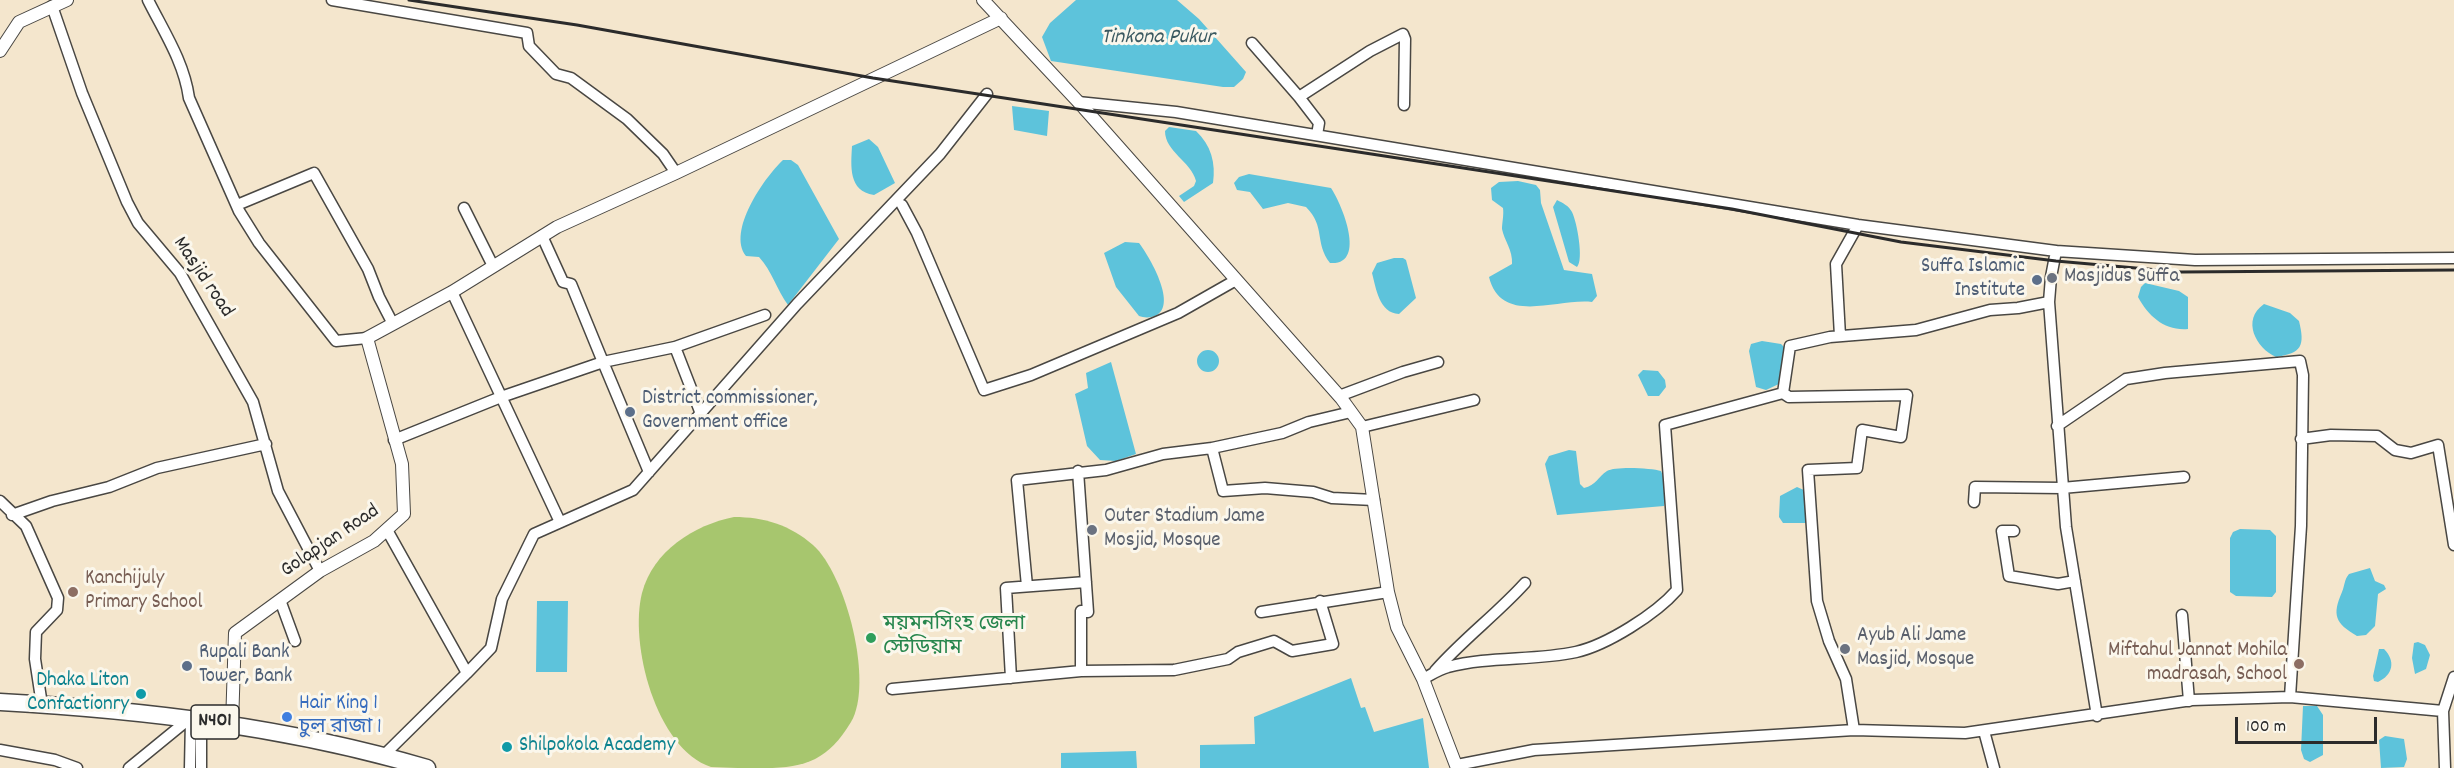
<!DOCTYPE html>
<meta charset="utf-8">
<style>
body{margin:0}
#map{position:relative;width:2454px;height:768px;overflow:hidden;background:#f4e6cd;font-family:Dekko,sans-serif}
canvas{display:block}
.scale{position:absolute;left:2235px;top:717px;width:142px;height:27px;box-sizing:border-box;border:3px solid #2b2b2b;border-top:0;padding-left:8px;font-size:18px;line-height:21px;white-space:nowrap;color:#2b2b2b;-webkit-text-stroke:4px #fbf7ec;paint-order:stroke}
</style>
<div id="map">
<canvas width="2454" height="768"></canvas>
<div class="scale">100 m</div>
</div>
<script>
const context = document.querySelector('canvas').getContext('2d');
context.lineJoin = 'round';
function fillPath(path, color) { context.fillStyle = color; context.fill(path, 'evenodd'); }
function trace(path, color, width, dash) { context.strokeStyle = color; context.lineWidth = width; context.lineCap = dash ? 'butt' : 'round'; context.setLineDash(dash || []); context.stroke(path); }
function write(font, color, halo, rows, align = 'center') {
  context.font = font + ' Dekko,"Noto Sans Bengali",sans-serif'; context.lineWidth = 6; context.setLineDash([]); context.textBaseline = 'middle'; context.strokeStyle = halo; context.fillStyle = color; for (const [text, x, y, turn = 0] of rows) {
    context.save(); context.translate(x, y); context.rotate((+turn || 0) * Math.PI / 180); context.textAlign = isNaN(turn) ? turn : align; if (halo) context.strokeText(text, 0, 0); context.fillText(text, 0, 0); context.restore();
  }
}
fillPath(new Path2D(`
 M734,517C764,517 790,525 813,545C846,574 874,683 851,722C829,759 806,768 765,768C749,768 726,768 711,767C656,749 629,644 642,593C653,551 694,525 734,517Z`), '#a7c66e');
fillPath(new Path2D(`
 M1076,0H1177L1199,19L1246,72L1243,79L1234,87H1223L1051,61L1042,37L1050,23Z
 M1012,106L1049,111L1047,136L1014,130Z
 M1169,127L1196,131C1211,145 1216,163 1213,183L1184,202L1179,196L1194,186L1196,181C1191,161 1165,152 1165,131Z
 M869,139L878,147L895,183L874,195C848,191 851,166 852,146Z
 M783,160H791L798,165L839,239L788,305C777,290 772,271 759,257L746,256C727,231 764,178 783,160Z
 M1249,174L1331,188C1343,206 1367,266 1330,263C1314,242 1326,227 1306,207L1288,203L1263,209L1250,192L1237,190L1234,183L1239,177Z
 M1518,181L1536,185L1540,190L1541,203L1564,270L1592,274L1597,296L1592,302C1557,298 1501,326 1489,277L1512,264C1513,250 1504,240 1502,229C1502,223 1504,215 1503,208L1492,200L1491,188L1499,182Z
 M1557,200C1563,203 1569,206 1572,212C1577,222 1584,260 1577,267L1569,262L1553,207Z
 M1125,242L1139,243C1149,256 1177,303 1157,315C1152,318 1144,318 1139,316L1116,287L1104,253Z
 M1394,258H1403L1406,260L1416,298L1399,314C1379,313 1376,288 1372,273L1377,263Z
 M2145,283L2179,291L2188,297V329C2165,331 2149,317 2138,297L2141,287Z
 M2264,304L2290,313L2299,321C2305,346 2302,353 2276,357C2256,348 2241,320 2264,304Z
 M1762,341L1781,344L1785,348L1781,383L1766,390L1756,387L1749,351L1751,344Z
 M1197 361a11 11 0 1 1 22 0a11 11 0 1 1-22 0Z
 M1111,362L1136,454L1116,461L1100,460L1087,446L1075,394L1088,388L1086,373Z
 M1643,370L1658,371L1665,380L1666,387L1659,396H1648L1638,375Z
 M1569,450L1576,451L1580,484L1584,488C1596,485 1598,477 1607,471C1615,466 1652,468 1661,471L1666,484L1664,506L1557,515L1545,464L1549,456Z
 M1797,487L1806,491L1808,523H1783L1779,517L1780,496Z
 M2240,529L2270,530L2276,536V592L2272,597L2236,596L2230,592V538L2233,532Z
 M2370,568L2375,581L2384,585L2386,589L2378,594L2375,626L2366,635L2357,636C2335,623 2332,615 2342,592C2345,585 2344,580 2349,574Z
 M537,601H568L567,672H536Z
 M2418,642L2425,645L2430,655L2426,669L2415,674L2412,658L2414,643Z
 M2379,649H2384C2396,661 2393,675 2378,682L2374,681L2373,676Z
 M1351,678L1361,708L1365,707L1374,732L1423,718L1429,768H1200V745L1255,744L1254,717Z
 M2303,706H2317L2323,715V755L2310,762L2304,759L2301,750Z
 M2385,736L2404,739L2407,759L2404,767L2381,768L2379,740Z
 M1136,751L1137,768H1061V753Z`), '#5dc3db');
const minor = new Path2D(`
 M148,0C164,32 184,62 189,98L239,211L259,243L336,341L367,338
 M332,0L527,33L529,46L556,74L571,78L627,119L663,154L676,173
 M52,6L82,93L127,202L138,223L180,273L253,402L278,491L320,571
 M1252,43L1299,97L1370,51L1403,34L1405,39L1404,105
 M1299,97L1319,123L1317,135
 M1078,102L1176,112L1858,225L2056,251L2195,260L2454,258
 M237,205L314,173L368,269L379,297L393,324
 M902,205L917,233L984,390L1031,375L1178,313L1236,280
 M464,208L493,266
 M542,236L563,282L571,284L603,362L675,347L701,414
 M2056,251L2051,277L2049,302L2066,527L2097,716
 M452,292L560,522
 M1840,336L1836,264L1858,225
 M675,347L765,315
 M1783,393L1789,397L1907,395L1901,437L1862,430L1857,468L1808,470L1817,601L1829,641L1846,679L1854,730
 M1339,396L1403,372L1438,362
 M2057,426L2126,379L2165,373L2300,361L2303,375L2301,526L2290,697
 M1362,427L1474,400
 M2301,439L2331,435L2377,436L2395,450L2411,453L2438,445L2454,545
 M394,440L501,397L603,362L649,472
 M1212,448L1282,433L1309,422L1351,412
 M1078,471L1088,612L1081,611V671
 M0,501L26,526L58,598L57,610L36,632L35,659L42,705
 M1974,502L1975,487L2062,488L2184,477
 M12,515L52,501L109,487L157,468L266,444
 M387,530L467,673L491,648L502,599L534,534L633,490L797,304L940,154L987,94
 M2014,531H2002L2009,576L2058,584L2075,581
 M1027,586L1017,480L1106,470L1163,454L1212,448L1223,491L1265,488L1313,492L1332,498L1374,500
 M280,600L295,641
 M1261,612L1388,592
 M2182,615L2189,701
 M1435,671C1463,639 1497,614 1525,583
 M1011,678L1006,588L1086,582
 M1423,679C1431,675 1439,669 1448,667C1489,656 1534,661 1576,652C1607,645 1656,614 1677,590L1665,425L1783,393L1790,346L1830,337L1916,330L1990,310L2018,308L2049,302
 M892,689L1081,671L1174,670L1228,659L1238,652L1274,641L1292,651L1333,644L1320,601
 M201,721V768
 M1984,731L1994,768
 M0,750L55,760L77,768
 M384,755L467,673
 M1457,765L1534,750L1854,730L1965,733L2192,700L2290,697L2443,711
 M129,768L189,719
 M190,768L191,719
 M2445,768L2443,711L2454,677`);
const tertiary = new Path2D(`
 M983,0L1084,108L1341,398L1362,427L1388,592L1397,627L1423,679L1457,768
 M0,51L19,22L67,0
 M232,724L235,633L320,571L374,541L404,514L402,464L367,338L452,292L557,227L676,173L1001,18`);
const trunk = new Path2D(`
 M0,702C144,710 288,727 427,768`);
trace(minor, '#494743', 13);
trace(tertiary, '#494743', 14);
trace(trunk, '#494743', 19);
trace(minor, '#fff', 10);
trace(tertiary, '#fff', 12);
trace(trunk, '#fff', 16);
trace(new Path2D(`
 M409,0L577,25L873,78L1732,209L1901,242L2056,261L2181,272L2454,270`), '#2b2b2b', 3);
for (const [x, y, r, color] of [
 [2052,278,6,"#6b7280"],
 [2037,280,6,"#5c6f8a"],
 [630,412,6,"#5c6f8a"],
 [1092,530,6,"#6b7280"],
 [73,592,6,"#8d6e63"],
 [871,638,6,"#2e9e5b"],
 [1845,649,6,"#6b7280"],
 [2299,664,6,"#8d6e63"],
 [187,666,6,"#5c6f8a"],
 [141,694,6,"#0f9aa8"],
 [287,717,6,"#3f7fe0"],
 [507,747,6,"#0f9aa8"]
]) { const dot = new Path2D(); dot.arc(x, y, r, 0, 2 * Math.PI); context.fillStyle = color; context.fill(dot); trace(dot, '#fbf7ec', 2); }
for (const [x, y, w] of [
 [215,722,48]
]) { const box = new Path2D(); box.roundRect(x - w / 2, y - 17, w, 34, 4.5); context.fillStyle = '#fbf7ec'; context.fill(box); trace(box, '#2b2b2b', 1.5); }
write('bold 20px', '#2b2b2b', null, [
 ["N401",215,722]
]);
write('21px', '#4e5e75', '#fbf7ec', [
 ["Suffa Islamic",2025,268,"right"],
 ["Institute",2025,292,"right"],
 ["District commissioner,",642,400],
 ["Government office",642,424],
 ["Rupali Bank",199,654],
 ["Tower, Bank",199,678]
], 'left');
write('21px', '#2b2b2b', '#fbf7ec', [
 ["Masjid road",202,278,56],
 ["Golapjan Road",331,542,-34]
]);
write('21px', '#5b616d', '#fbf7ec', [
 ["Masjidus Suffa",2064,278],
 ["Outer Stadium Jame",1104,518],
 ["Mosjid, Mosque",1104,542],
 ["Ayub Ali Jame",1857,637],
 ["Masjid, Mosque",1857,661]
], 'left');
write('21px', '#785e54', '#fbf7ec', [
 ["Kanchijuly",85,580],
 ["Primary School",85,604],
 ["Miftahul Jannat Mohila",2287,652,"right"],
 ["madrasah, School",2287,676,"right"]
], 'left');
write('21px', '#27864d', '#fbf7ec', [
 ["ময়মনসিংহ জেলা",883,626],
 ["স্টেডিয়াম",883,650]
], 'left');
write('21px', '#0d838f', '#fbf7ec', [
 ["Dhaka Liton",129,682],
 ["Confactionry",129,706],
 ["Shilpokola Academy",519,747,"left"]
], 'right');
write('21px', '#366cbe', '#fbf7ec', [
 ["Hair King 1",299,705],
 ["চুল রাজা 1",299,729]
], 'left');
write('italic 22px', '#3a5960', '#fbf7ec', [
 ["Tinkona Pukur",1158,39]
]);
</script>
